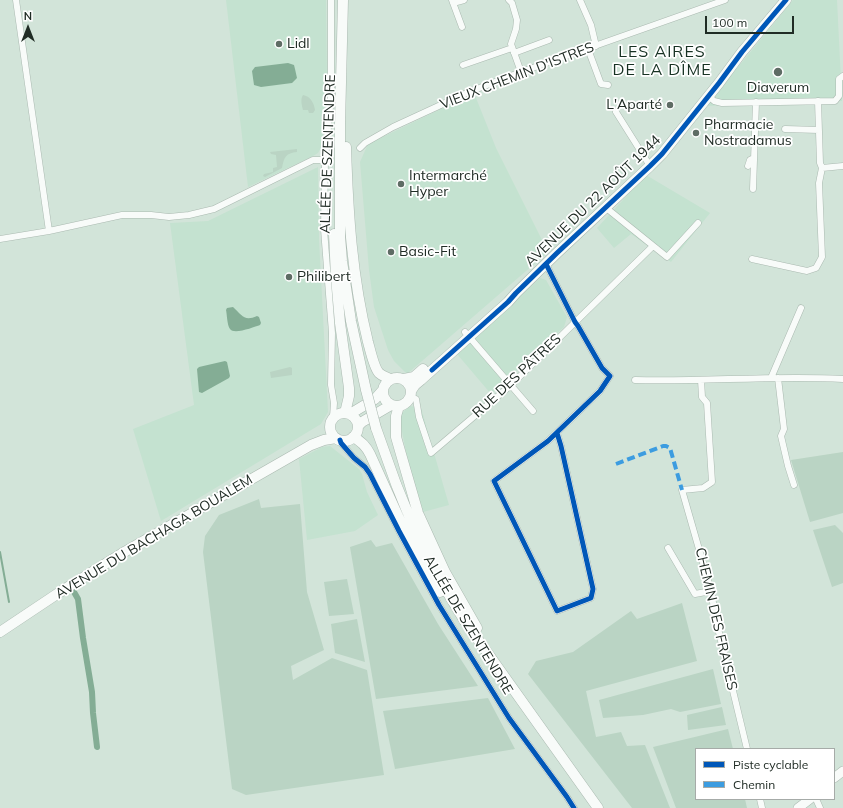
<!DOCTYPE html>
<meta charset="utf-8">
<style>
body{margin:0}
#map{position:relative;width:843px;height:808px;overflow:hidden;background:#d2e4d9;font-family:Mulish,sans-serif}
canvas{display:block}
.legend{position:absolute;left:695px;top:748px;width:140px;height:52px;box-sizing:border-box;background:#fff;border:1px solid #a6aba8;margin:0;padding:5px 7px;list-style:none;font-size:12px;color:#202c25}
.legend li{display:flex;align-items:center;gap:8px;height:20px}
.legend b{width:20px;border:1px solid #a6aba8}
.north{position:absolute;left:8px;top:8px;width:40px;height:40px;-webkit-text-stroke:3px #fff;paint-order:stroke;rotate:0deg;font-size:11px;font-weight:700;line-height:16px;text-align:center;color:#202c25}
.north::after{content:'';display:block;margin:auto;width:14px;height:18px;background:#202c25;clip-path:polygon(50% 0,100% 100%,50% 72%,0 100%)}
.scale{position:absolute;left:705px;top:16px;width:89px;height:18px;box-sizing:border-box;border:2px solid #202c25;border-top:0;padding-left:5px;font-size:12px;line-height:14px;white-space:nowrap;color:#202c25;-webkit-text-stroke:3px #fff;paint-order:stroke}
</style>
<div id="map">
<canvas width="843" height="808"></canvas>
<ul class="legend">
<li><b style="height:5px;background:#0057b8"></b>Piste cyclable</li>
<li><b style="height:5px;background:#3c9ce0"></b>Chemin</li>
</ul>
<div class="north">N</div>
<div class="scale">100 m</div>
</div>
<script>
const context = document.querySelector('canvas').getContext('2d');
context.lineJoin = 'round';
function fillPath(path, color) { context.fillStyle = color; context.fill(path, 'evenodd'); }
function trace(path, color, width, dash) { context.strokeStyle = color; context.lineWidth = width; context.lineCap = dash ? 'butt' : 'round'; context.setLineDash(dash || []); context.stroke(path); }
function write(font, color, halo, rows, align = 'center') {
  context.font = font + ' Mulish,sans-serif'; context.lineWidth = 3.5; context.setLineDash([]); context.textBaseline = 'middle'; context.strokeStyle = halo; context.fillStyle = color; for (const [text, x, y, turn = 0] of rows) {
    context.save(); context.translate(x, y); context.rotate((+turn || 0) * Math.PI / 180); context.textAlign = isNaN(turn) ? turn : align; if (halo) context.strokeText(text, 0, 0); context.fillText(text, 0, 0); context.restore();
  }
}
fillPath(new Path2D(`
 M226,0H326L327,85L322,146L318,153L313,156L248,187Z
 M793,0H837L842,101L706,106L771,27Z
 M474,93L496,148L548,252L407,374L394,361L388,350L374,307L369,270L360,162L368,144Z
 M318,167L319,239L328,412L321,424L161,521L133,429L194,405L170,223L208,221Z
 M646,175L710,213L671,262L631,234L614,248L597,228Z
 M540,278L546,280L567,317L564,327L491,394L457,354Z
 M410,406L421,408L449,505L423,512L417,494L407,458L399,415Z
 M330,446L359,469L362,474L367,492L378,515L355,531L307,540L299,459L322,447Z`), '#c4e2d0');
fillPath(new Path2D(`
 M303,95C310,96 314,103 315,110L313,113H309L308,110H303C302,106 300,99 303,95Z
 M297,149V152C286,153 284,157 282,168L265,177L263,176L264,174L273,172V168L277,167L276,155L271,154L270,152Z
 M290,367L292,368V375L271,378L270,372Z
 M843,452V513L810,522L791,460Z
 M259,499L261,508L300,504L307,592L324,650L291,666L293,680L332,658L367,670L384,775L246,795L232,789L203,552L205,536L219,515Z
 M835,525L843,533V583L832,587L813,530Z
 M371,540L376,547L392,543L438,624L478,686L376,699L350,547Z
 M347,579L354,614L329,616L324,582Z
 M682,603L697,661L586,691L596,737L621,732L627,746L645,745L670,808H632L528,674L536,661L573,652L631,611L637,619Z
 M357,619L365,662L335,653L331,624Z
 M713,669L721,704L680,712L671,709L643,715L603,718L599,700Z
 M488,698L515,749L395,769L383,711Z
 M722,707L726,725L688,730L687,715Z
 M728,729L733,749H696V799H745L747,808H676L653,747Z`), '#bad4c4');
fillPath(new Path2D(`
 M288,63L294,65L295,69L297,78L292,83L261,87L254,85L252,71L255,67Z
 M233,307C242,315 244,322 257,316L259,317L261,323L260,325C254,327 234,335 230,329C227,325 227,314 226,310L227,308Z
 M225,361L227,362L230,376L229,378L202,393L199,392L197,369L199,367Z`), '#84ad95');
trace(new Path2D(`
 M0,552L9,602`), '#84ad95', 2);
trace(new Path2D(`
 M74,592L78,599L83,638L92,692L93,713L97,747`), '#84ad95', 6);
const street = new Path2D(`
 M16,0L49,231
 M331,0V95L325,160L324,229L332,333L331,385L334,403L333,417
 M452,0L462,27
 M509,0L512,3L517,20L516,29L511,44L521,72
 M580,0L591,25L596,46
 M453,3L464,0
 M588,49L601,84L608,85
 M514,53L549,40
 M463,65L512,48
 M709,96L714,101L722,103L835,101L839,96V79L843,76
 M616,112L650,166
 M785,129L819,130
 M360,148L365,143L393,127L469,92L521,72L725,0
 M748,166L750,160L754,158
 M822,168L843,166
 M753,189L756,102
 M605,207L667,257L698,223
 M0,239L49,231L122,215H151L169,217L189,215L214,209L313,160H325
 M752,259L807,271L816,268L822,257L819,183L822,168L820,163L818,101
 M546,264L575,322L578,326L602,368L610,376L600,391L548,441L494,481L557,611L591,598L593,589L561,446L557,433
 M465,332L533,411
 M771,378L801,308
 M778,378L784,429L781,436L788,466L794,485
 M635,380C704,382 774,375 843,379
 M701,380L702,397L707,403L712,482L703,488L682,490L711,591L716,620L747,749
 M410,397L416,399L419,417L431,453L511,385L653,246
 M340,440L341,443L354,458L365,467L370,474L399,531L439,605L509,718L567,797L574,808
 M668,548L695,594L711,591
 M760,799L762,808
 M816,799L820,808`);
const secondary = new Path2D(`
 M834,778L843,771
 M798,808L810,799`);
const primary = new Path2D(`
 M343,0L340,124V236L342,261L351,321L366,390
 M346,147C348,213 352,278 368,342C370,349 374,368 379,373C382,376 386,377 390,379
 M334,234L336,277L340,323L349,388V396L345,413
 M383 392a14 14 0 1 1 28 0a14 14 0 1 1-28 0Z
 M404,379L414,377L423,369
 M411,391L415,385L421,380L508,302L516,293L557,253L650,166L662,154L719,83L742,52L786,0
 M399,406L396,416V437L418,513L445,572L477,628
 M330 427a14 14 0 1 1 28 0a14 14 0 1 1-28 0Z
 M350,414L375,399L382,391
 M358,426L362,422L391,405
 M376,428L396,484L407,511L419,538L443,585L464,620L598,808
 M353,437C361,441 366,446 370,454L398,516L414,547L440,592
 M0,632L60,592L126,551L311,445L324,440L336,438`);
trace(street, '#aab9b0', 7);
trace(secondary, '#aab9b0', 10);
trace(primary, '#aab9b0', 11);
trace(street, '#f8fbf9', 6);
trace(secondary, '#f8fbf9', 9);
trace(primary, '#f8fbf9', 10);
const primaryBridge = new Path2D(`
 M366,390L376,428`);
trace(primaryBridge, '#aab9b0', 11, []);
trace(primaryBridge, '#f8fbf9', 10);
trace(new Path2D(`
 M616,464L663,446H666L670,448L682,490`), '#3c9ce0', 4, [8, 4]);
trace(new Path2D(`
 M546,264L575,322L578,326L602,368L610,376L600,391L548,441L494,481L557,611L591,598L593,589L561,446L557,433
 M432,370L508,302L516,293L557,253L650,166L662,154L719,83L742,52L786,0
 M340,440L341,443L354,458L365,467L370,474L399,531L439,605L509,718L567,797L574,808`), '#0057b8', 5);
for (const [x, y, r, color] of [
 [279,44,4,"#5e6c64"],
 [778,72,5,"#5e6c64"],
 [670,105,4,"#5e6c64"],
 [696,133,4,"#5e6c64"],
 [401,184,4,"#5e6c64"],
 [391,252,4,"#5e6c64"],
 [289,277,4,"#5e6c64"]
]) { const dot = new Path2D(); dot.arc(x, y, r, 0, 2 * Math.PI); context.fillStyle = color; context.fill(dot); trace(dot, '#fff', 1.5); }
write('14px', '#202c25', '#fff', [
 ["Lidl",287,44],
 ["Diaverum",778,88,"center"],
 ["L'Aparté",662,105,"right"],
 ["Pharmacie",704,125],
 ["Nostradamus",704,141],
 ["Intermarché",409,176],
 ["Hyper",409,192],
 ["Basic-Fit",399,252],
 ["Philibert",297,277]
], 'left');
write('14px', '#202c25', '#fff', [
 ["VIEUX CHEMIN D'ISTRES",517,76,-21],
 ["ALLÉE DE SZENTENDRE",328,154,-88],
 ["AVENUE DU 22 AOÛT 1944",593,201,-44],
 ["RUE DES PÂTRES",517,376,-43],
 ["AVENUE DU BACHAGA BOUALEM",154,537,-31],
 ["CHEMIN DES FRAISES",716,619,77],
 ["ALLÉE DE SZENTENDRE",468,625,59]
]);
context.letterSpacing = '1px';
write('16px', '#173223', '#fff', [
 ["LES AIRES",662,52],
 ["DE LA DÎME",662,70]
]);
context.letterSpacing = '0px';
</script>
